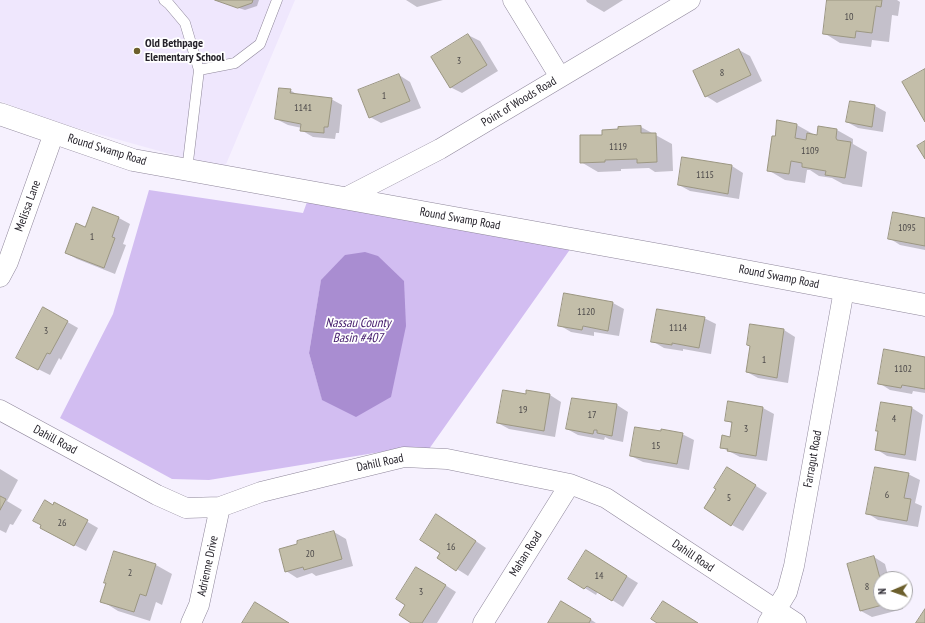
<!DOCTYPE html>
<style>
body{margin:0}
#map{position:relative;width:925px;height:623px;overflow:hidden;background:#f6f1fe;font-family:"PT Sans Narrow",sans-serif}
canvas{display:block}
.north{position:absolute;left:873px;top:571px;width:40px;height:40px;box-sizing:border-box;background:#fff;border:1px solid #a8a7aa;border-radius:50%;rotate:268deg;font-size:11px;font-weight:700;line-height:16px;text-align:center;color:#26232b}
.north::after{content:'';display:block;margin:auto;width:14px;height:18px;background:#6c5f2c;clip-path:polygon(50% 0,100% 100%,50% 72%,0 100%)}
</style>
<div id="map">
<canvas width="925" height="623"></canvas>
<div class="north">N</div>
</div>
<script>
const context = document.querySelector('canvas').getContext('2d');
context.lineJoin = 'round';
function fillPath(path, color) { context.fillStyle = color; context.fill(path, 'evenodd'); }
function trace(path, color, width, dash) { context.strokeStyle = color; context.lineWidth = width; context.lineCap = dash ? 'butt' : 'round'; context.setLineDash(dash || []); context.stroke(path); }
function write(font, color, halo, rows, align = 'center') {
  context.font = font + ' "PT Sans Narrow",sans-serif'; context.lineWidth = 3.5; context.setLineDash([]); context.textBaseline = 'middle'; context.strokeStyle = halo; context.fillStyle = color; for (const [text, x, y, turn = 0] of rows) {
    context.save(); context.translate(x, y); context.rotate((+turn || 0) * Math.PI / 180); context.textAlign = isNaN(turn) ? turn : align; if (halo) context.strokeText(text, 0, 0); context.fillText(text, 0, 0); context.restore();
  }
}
fillPath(new Path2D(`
 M0,0H295L224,169L48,120L0,101Z`), '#efe7fd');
fillPath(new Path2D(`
 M149,190L303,213L307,202L571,248L429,449H399L209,480L172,479L60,418L113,314ZM321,281L322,399L309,353Z`), '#d2bdf1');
fillPath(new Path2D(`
 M365,252L378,256L404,281L406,326L391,397L356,417L322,400L309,353L321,280L345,255Z`), '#a98dd1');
fillPath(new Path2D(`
 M214,0H259L257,6L245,10Z
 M406,0H443L417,7Z
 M586,0H623L604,12L587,2Z
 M828,0H897L900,2L898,16L892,15L889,42L872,40L871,47L840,43L824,33Z
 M468,35L480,41L498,71L462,93L450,87Z
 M739,50L750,56L762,81L717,103L706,96Z
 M399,75L410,82L421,108L381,123L370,117Z
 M290,90L298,95L331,99L342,105L339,133H336L335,139L313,137L301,130L302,128L288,125L276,119Z
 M850,102L875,106L886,112L883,132L858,128L847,122Z
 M797,125L813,134V135L818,136L837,130L853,139V144L867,152L862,187L843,184L832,178L819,176L810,170H807L805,183L785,180L768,170L775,137Z
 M641,127L672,144L673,171L655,172L649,168L621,169V171L598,172L581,162L603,136Z
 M683,158L732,166L743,173L739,199L690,191L679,185Z
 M93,208L119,218L130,224L123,244L126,245L115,274L77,259L66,253L86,228Z
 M925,219V250L900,245L889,238Z
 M613,303L624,309L619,336L594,332V336L571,332L559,325Z
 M43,308L78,328L61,360L59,358L50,375L28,364Z
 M704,318L716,324L711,354L683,349V351L664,348L652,341Z
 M751,325L784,330L795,337L788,383L758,378L747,372L751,346Z
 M925,358V393L913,391L912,394L890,390L879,383Z
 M550,395L561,402L555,437L509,429L498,423Z
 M573,399L617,405L628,412L623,442L609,439L605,437L604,440L578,435L567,429Z
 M729,402L763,408L774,414L767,461L740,457L721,447L731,438L733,424L726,420Z
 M882,403L912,408L923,415L916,461L887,456L876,449Z
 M662,432L682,434L694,440L689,470L643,462L631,456Z
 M0,469L18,480L7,501L22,510L13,525L10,524L6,533L0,530Z
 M908,474L920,480L915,503L922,506L918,527L878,520L867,513Z
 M739,475L767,493L743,531L732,525Z
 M55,503L98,528L86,551L53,534V506Z
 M448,522L486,548L468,576L438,557L441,553Z
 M334,532L346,539L353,566L316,576L312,573L297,578L286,571L298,544Z
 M874,557L885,564L889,579H881V603H901L903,609L872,617L861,611Z
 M597,558L638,583L623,607L598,591L596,595L570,579Z
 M156,565L172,574L162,605L156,602L150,621L118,611L102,601L107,583Z
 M428,574L456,592L437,623H413L406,605Z
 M573,608L596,623H549Z`), '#0003');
const building = new Path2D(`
 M215,0H253L252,3L238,8Z
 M827,0H882L881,7L876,6L872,33L856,31L855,38L823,34Z
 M468,34L487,65L450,88L431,57Z
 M739,49L751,75L705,97L693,71Z
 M925,69V122L902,82Z
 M399,74L410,101L369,118L358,90Z
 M279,88L291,89L290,93L332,98L328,127H324V133L300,131L301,124L275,119Z
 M850,101L875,105L872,127L846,122Z
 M777,120L797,124L795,138L806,140L807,133L817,135L818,126L837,129L836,138L837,140L851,142L845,178L825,175L826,171L802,167V163L791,161L789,174L767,171L772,136H775Z
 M641,126V133H656L657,162L637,163V159L605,160V162L580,163V135H602V130L618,129V127Z
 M925,141V159L917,146Z
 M682,157L732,165L728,194L678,185Z
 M93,207L119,217L112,237L115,238L104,268L65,253L76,223L85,227Z
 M893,212L925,218V246L888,239Z
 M564,293L613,302L608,331L583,326L582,330L558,326Z
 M43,307L68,321L50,354L47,353L38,370L16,358Z
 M657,309L705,317L699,348L672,343V345L651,342Z
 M750,324L784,329L777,378L746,372L750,346L747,345Z
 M884,349L925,357V389L902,385L901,388L878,384Z
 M503,390L526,394V390L550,394L544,431L497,423Z
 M572,398L617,404L612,436L597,433V430H594L593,434L566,429Z
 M728,401L763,407L756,456L727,451L728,449L720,448L722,435L730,437L732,422L725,421Z
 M881,402L912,407L905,455L875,450L878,431H876Z
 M635,427L661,431V429L683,433L677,464L630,456Z
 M727,467L756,485L731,526L704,508L716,489L714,488Z
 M875,467L909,473L904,498L911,499L907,521L866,514Z
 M0,496L6,499L0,510Z
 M45,500L53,505L54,502L88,520L74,546L40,528L41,525L33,521Z
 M436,514L476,541L456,571L437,558L440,553L420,540Z
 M334,531L342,559L304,570L303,567L285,572L279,549L297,544V541Z
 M586,550L627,576L612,601L587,586L584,589L568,579Z
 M114,551L156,564L146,596L140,594L134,612L100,602L106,583H104Z
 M874,556L881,582V603H890L860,611L847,564Z
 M416,567L446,585L422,623H411L399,615L405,605L396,599Z
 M561,601L591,619L589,623H548Z
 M663,601L671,606L698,623H657L651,619Z
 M255,602L289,623H242Z
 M925,609V623H916Z`);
fillPath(building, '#c3bea9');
trace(building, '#9b9682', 1);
const service = new Path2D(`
 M164,0L169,4L185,23L199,70L187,170
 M199,70L235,63L260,44L277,0`);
const minor = new Path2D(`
 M513,0L560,77
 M345,198L440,149L690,0
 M0,277L8,262L54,133
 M0,410L157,495L186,508L220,507L261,492L404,457L447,459L570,484L606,498L796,623
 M191,623L199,605L220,507
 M483,623L570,484
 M768,623L787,592L794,566L844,290`);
const secondary = new Path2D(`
 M0,114L133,160L671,257L925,305`);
trace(service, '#8f879b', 11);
trace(minor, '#8f879b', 21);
trace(secondary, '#8f879b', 23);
trace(service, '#fff', 10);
trace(minor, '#fff', 20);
trace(secondary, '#fff', 22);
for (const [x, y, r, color] of [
 [137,51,4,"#6c5f2c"]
]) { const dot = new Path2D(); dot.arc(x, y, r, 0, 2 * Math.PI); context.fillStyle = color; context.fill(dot); trace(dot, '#fff', 1.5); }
write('10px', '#4d4a4a', null, [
 ["10",849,17],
 ["3",459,61],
 ["8",722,73],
 ["1",384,96],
 ["1141",303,108],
 ["1119",618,147],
 ["1109",810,151],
 ["1115",705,175],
 ["1095",907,228],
 ["1",92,237],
 ["1120",586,312],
 ["1114",678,328],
 ["3",46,331],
 ["1",764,360],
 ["1102",903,369],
 ["19",523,410],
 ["17",592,415],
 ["4",894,419],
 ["3",746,429],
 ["15",656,446],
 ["6",887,495],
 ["5",729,498],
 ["26",62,523],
 ["16",451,547],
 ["20",310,554],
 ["2",130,573],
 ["14",599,576],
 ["8",867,587],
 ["3",421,592]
]);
write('bold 12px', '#26232b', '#fff', [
 ["Old Bethpage",145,44],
 ["Elementary School",145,58]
], 'left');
write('12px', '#26232b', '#fff', [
 ["Point of Woods Road",519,102,-31],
 ["Round Swamp Road",107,150,17],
 ["Melissa Lane",28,206,-70],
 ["Round Swamp Road",460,219,10],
 ["Round Swamp Road",779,277,11],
 ["Dahill Road",55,440,28],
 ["Farragut Road",813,459,-80],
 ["Dahill Road",380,463,-12],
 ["Mahan Road",526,554,-58],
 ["Dahill Road",693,556,34],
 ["Adrienne Drive",208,566,-78]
]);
write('italic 13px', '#431b6b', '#fff', [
 ["Nassau County",358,323],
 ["Basin #407",358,338]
]);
</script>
